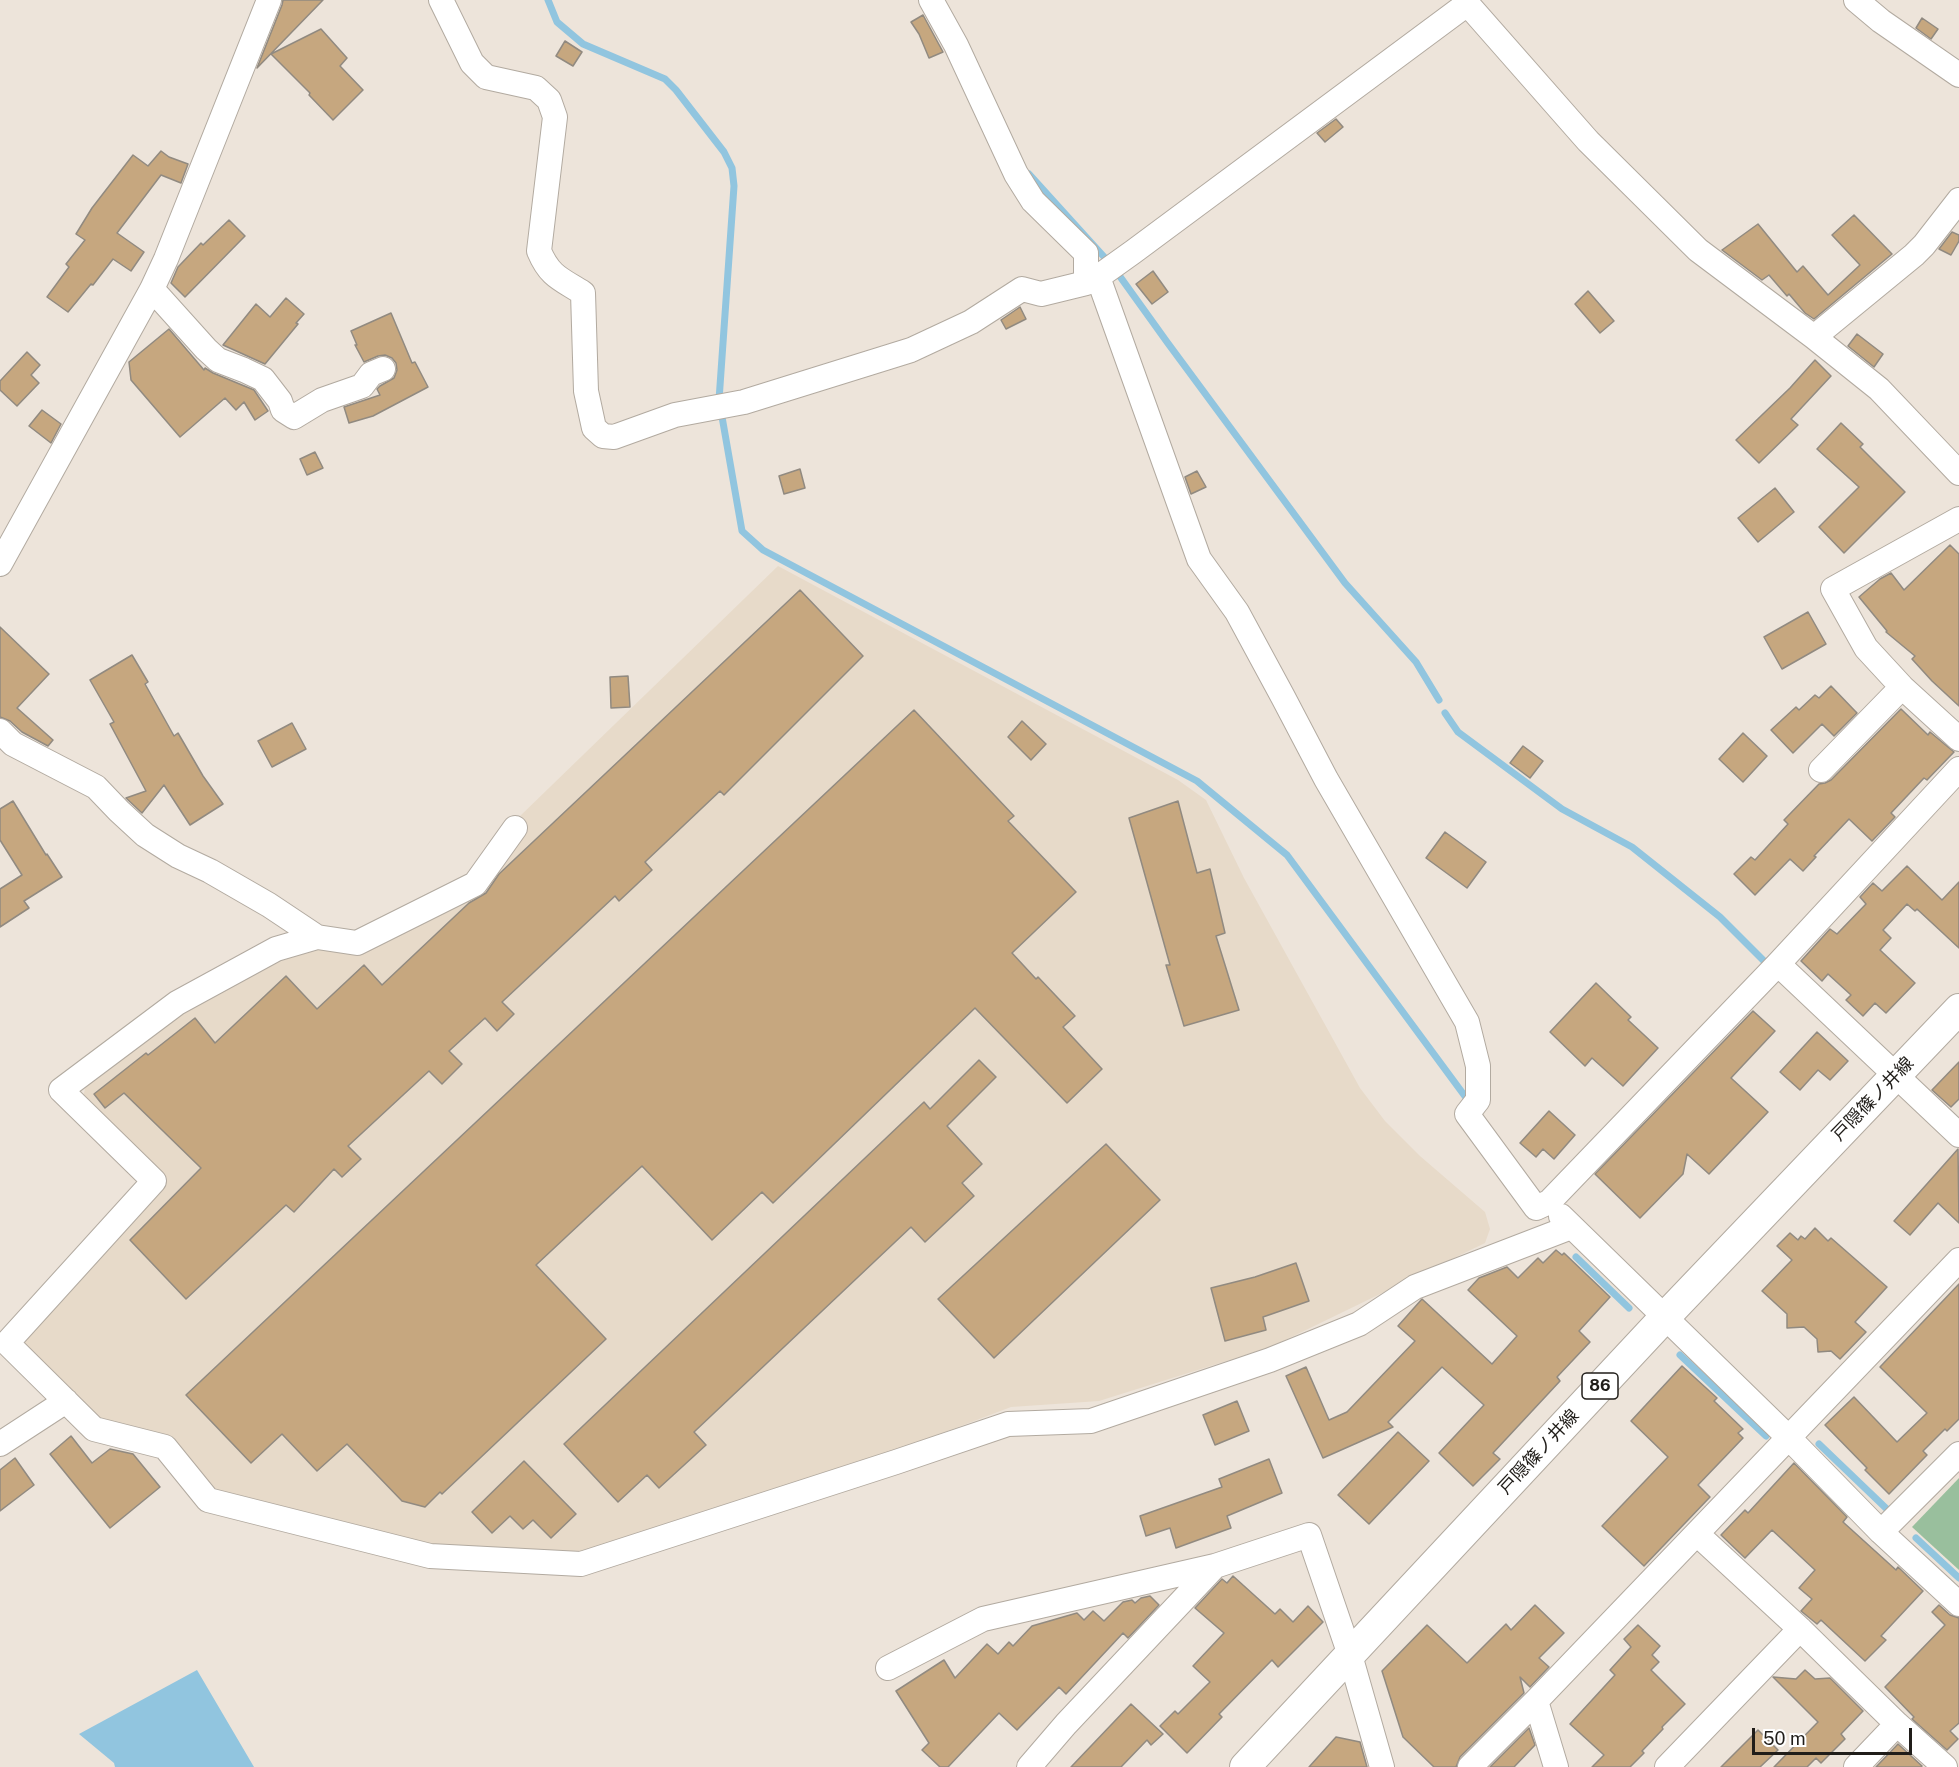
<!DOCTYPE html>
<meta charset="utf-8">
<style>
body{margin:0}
#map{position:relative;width:1959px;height:1767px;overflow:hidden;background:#ede4da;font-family:"Public Sans",sans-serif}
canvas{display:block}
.scale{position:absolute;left:1752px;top:1728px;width:160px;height:27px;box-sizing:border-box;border:3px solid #201d19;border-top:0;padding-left:8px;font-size:18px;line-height:21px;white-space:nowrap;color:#201d19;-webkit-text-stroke:4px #fff;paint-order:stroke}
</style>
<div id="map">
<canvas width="1959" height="1767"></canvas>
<div class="scale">50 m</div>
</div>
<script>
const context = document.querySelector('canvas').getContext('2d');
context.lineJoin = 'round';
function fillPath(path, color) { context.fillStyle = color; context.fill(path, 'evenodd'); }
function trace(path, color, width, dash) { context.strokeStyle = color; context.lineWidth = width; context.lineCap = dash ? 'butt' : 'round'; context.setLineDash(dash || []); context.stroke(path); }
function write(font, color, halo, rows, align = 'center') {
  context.font = font + ' "Public Sans","Noto Sans JP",sans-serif'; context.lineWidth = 4.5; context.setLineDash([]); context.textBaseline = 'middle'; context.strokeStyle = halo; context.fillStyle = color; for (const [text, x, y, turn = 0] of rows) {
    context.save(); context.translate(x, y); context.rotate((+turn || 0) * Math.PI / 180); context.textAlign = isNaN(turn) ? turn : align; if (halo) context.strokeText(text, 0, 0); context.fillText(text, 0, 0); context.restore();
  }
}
fillPath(new Path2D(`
 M778,566L1178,780L1206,800L1244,878L1360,1088L1385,1121L1420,1156L1485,1212L1490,1229L1485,1243L1271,1347L1099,1401L1011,1407L911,1445L635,1536L565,1555L432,1548L258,1504L209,1487L171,1436L102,1425L22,1348L20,1336L74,1281L167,1178L83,1097L86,1085L173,1014L313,939L358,947L477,886L518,818Z`), '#e7dac9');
fillPath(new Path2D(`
 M1959,1478V1570L1912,1527Z`), '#99bf9d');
fillPath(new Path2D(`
 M197,1670L254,1767H115L114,1763L79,1734Z`), '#91c5df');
trace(new Path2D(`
 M548,0L557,22L583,44L665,79L676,90L724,152L732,168L734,186L719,400
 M1029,174L1106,259
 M1116,271L1167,342L1345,583L1416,662L1439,700
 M721,411L742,531L763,550L1197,781L1287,855L1467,1099
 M1445,713L1458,732L1562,809L1632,847L1720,917L1764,961
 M1576,1257L1629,1308
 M1680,1355L1766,1436
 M1819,1444L1891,1513
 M1916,1538L1959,1578`), '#91c5df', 7);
const building = new Path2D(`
 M283,0H323L257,68L282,5Z
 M923,15L943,52L929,58L919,34L911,22Z
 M1922,18L1938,29L1931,39L1916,28Z
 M321,29L347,58L340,66L363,90L333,120L309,95L310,93L271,54Z
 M565,41L582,52L573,66L556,56Z
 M1336,119L1343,127L1325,142L1317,133Z
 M161,151L169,157L188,164L181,183L161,175L117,233L144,252L131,271L113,259L93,285L91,284L68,312L47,297L69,267L66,264L85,240L76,234L92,208L133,155L148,166Z
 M1854,215L1892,254L1814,319L1805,313L1789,294L1787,296L1769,275L1762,280L1722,250L1758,224L1797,272L1803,266L1828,295L1860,265L1832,235Z
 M229,220L245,236L185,297L171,283L178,267L201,243L203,245Z
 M1952,232L1959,235V241L1951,255L1939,249Z
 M1153,271L1168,292L1152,304L1136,284Z
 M1588,291L1614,321L1600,333L1575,304Z
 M286,298L304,314L296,323L298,324L265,364L223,345L256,304L270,317Z
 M1020,307L1026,319L1006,329L1001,320Z
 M391,313L412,363L415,362L428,387L373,416L349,423L344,407L380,395L377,389L380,386L394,378L397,370L396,363L392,358L385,355L378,356L364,362L355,345H357L351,331Z
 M169,329L204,370L205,368L213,373L254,390L268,411L255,420L244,402L236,410L225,398L180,437L131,380L129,362Z
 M1857,334L1883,354L1874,367L1848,346Z
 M27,352L40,365L31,375L39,383L17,406L0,390V381Z
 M1815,360L1831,376L1791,419L1798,425L1759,463L1736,440L1790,388Z
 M42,410L61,424L51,443L29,426Z
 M1841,423L1863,444L1860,447L1905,492L1844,553L1819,527L1859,487L1817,449Z
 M315,452L323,468L307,475L300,459Z
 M800,469L805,488L784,494L779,476Z
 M1197,471L1206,487L1191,494L1185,477Z
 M1775,488L1794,512L1758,542L1738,518Z
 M1950,545L1959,554V706L1932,681L1912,659L1915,656L1886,632L1887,631L1859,597L1880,579L1891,573L1904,590Z
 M800,590L863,656L724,795L720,791L645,862L652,870L619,901L615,896L502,1002L514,1014L497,1031L485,1018L449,1051L462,1064L442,1084L429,1071L348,1146L361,1159L342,1177L334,1169L294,1212L286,1205L186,1299L130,1240L201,1168L124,1093L105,1108L94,1094L146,1053L148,1055L195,1018L215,1043L286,976L317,1009L364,965L382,985L469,903L486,893L499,874Z
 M1808,612L1826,644L1782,669L1764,637Z
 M0,627L49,674L17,708L53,740L48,746L22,732L10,721L0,717Z
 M132,655L148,682L145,684L174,736L178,733L203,776L223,804L190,825L164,785L142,813L126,798L146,791L110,724L114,722L90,680Z
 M628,676L630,707L611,708L610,677Z
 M1831,686L1857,713L1834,736L1822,724L1793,753L1771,730L1796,707L1799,710L1815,695L1819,698Z
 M1901,709L1928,735L1930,732L1954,752L1927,780L1924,778L1891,813L1895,817L1872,841L1849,819L1814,856L1816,857L1803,871L1790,859L1755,895L1734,874L1751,857L1755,860L1788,824L1784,820L1819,784L1825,783L1831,780Z
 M914,710L1014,816L1008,821L1076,892L1012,953L1036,979L1038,977L1075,1016L1063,1027L1102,1069L1067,1103L975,1008L773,1203L762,1192L712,1240L642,1166L536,1265L606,1339L442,1494L440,1492L425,1507L402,1501L347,1444L317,1471L282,1434L251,1463L186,1395Z
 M1022,721L1046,744L1031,760L1008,737Z
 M292,723L306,749L272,767L258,741Z
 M1743,733L1767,756L1743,782L1719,759Z
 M1523,746L1543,761L1530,778L1510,763Z
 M13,801L46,855L47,854L62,877L24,901L29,908L0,927V889L22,875L0,840V809Z
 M1178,801L1197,873L1210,869L1225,933L1216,936L1239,1010L1184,1026L1166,965H1170L1129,818Z
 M1445,832L1486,862L1467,888L1426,858Z
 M1907,866L1942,900L1959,882V948L1917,909L1915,911L1907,904L1883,930L1891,938L1880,950L1915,983L1886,1013L1875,1003L1863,1016L1846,1000L1851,995L1828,974L1822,981L1801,961L1830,929L1837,934L1866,904L1860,897L1873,883L1882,891Z
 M1596,983L1631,1017L1628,1020L1658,1048L1623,1086L1592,1058L1585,1066L1550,1032Z
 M1753,1011L1775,1031L1731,1078L1768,1112L1709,1174L1687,1154L1683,1174L1640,1218L1595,1174Z
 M1817,1032L1848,1061L1830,1080L1818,1070L1800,1090L1780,1072Z
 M979,1060L996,1077L947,1126L982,1164L962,1183L974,1196L925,1242L911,1227L694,1432L706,1445L659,1488L647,1475L618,1502L564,1444L924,1102L930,1109Z
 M1959,1062V1099L1951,1107L1932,1090Z
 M1549,1111L1575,1135L1554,1159L1543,1149L1536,1157L1520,1143Z
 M1106,1144L1160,1200L994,1358L938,1299Z
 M1958,1149L1959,1223L1938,1203L1910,1235L1894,1221Z
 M1815,1228L1828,1241L1831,1238L1887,1287L1855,1322L1866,1332L1840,1359L1831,1351L1818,1352L1817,1339L1804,1327L1787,1328V1314L1762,1291L1792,1260L1777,1246L1790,1233L1798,1240L1801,1236L1805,1239Z
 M1556,1250L1562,1255L1564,1253L1610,1297L1579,1331L1590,1342L1557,1377L1560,1381L1493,1453L1500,1459L1473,1486L1439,1453L1484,1405L1442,1367L1388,1422L1393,1427L1323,1458L1286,1376L1306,1367L1329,1420L1347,1412L1415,1341L1398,1326L1422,1299L1492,1364L1517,1336L1468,1290L1479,1278L1507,1267L1518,1278L1538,1258L1543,1263Z
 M1296,1263L1309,1301L1263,1317L1266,1330L1225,1341L1211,1288L1255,1277Z
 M1959,1284V1419L1947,1431L1945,1429L1923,1451L1927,1455L1889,1494L1865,1470L1867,1468L1825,1425L1854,1397L1897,1442L1927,1413L1880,1367Z
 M1682,1366L1717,1398L1714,1401L1743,1429L1738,1433L1743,1438L1698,1485L1710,1497L1644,1566L1602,1526L1668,1457L1631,1421Z
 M1237,1401L1249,1431L1215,1445L1203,1415Z
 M1398,1432L1429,1461L1369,1524L1338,1495Z
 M71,1436L92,1463L110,1449L133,1454L160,1487L110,1528L50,1454Z
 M15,1458L34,1485L0,1511V1470Z
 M1269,1459L1282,1493L1227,1516L1231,1528L1176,1548L1170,1528L1146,1536L1140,1516L1222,1487L1219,1479Z
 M524,1461L576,1514L551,1538L533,1520L523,1529L510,1516L492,1533L472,1512Z
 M1794,1463L1847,1517L1843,1522L1896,1570L1898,1567L1923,1591L1881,1636L1886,1640L1865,1661L1821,1620L1817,1624L1801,1611L1812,1599L1799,1588L1815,1570L1772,1530L1745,1558L1721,1535L1745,1510L1748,1513Z
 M1233,1576L1275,1614L1280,1609L1293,1622L1308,1606L1323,1622L1278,1667L1272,1660L1219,1714L1222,1717L1187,1753L1160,1726L1175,1711L1178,1714L1210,1682L1193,1666L1224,1633L1195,1608L1222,1579L1227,1583Z
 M1150,1596L1159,1605L1128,1638L1123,1633L1066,1694L1059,1687L1017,1730L999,1713L948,1767H940L922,1750L929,1743L896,1691L944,1660L955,1678L987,1644L998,1654L1009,1642L1013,1646L1032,1626L1077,1613L1084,1620L1093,1611L1104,1621L1123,1602L1132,1600L1135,1603L1141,1598Z
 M1535,1605L1564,1633L1539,1658L1549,1667L1530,1687L1520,1677L1524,1693L1460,1757L1456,1767H1434L1403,1737L1382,1671L1427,1625L1467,1663L1506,1624L1511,1630Z
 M1939,1605L1950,1615L1959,1618V1723L1950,1731L1958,1739L1947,1750L1912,1719L1914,1717L1885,1687L1945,1625L1932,1612Z
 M1638,1625L1660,1646L1652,1655L1659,1662L1651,1670L1685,1704L1662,1727L1663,1729L1642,1751L1644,1753L1630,1767H1592L1604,1755L1570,1724L1615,1675L1610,1670L1631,1647L1624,1639Z
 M1805,1670L1815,1679L1830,1678L1863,1711L1841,1734L1845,1739L1821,1763L1816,1758L1807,1767H1774L1818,1722L1773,1677L1796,1679Z
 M1131,1704L1163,1734L1151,1745L1147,1740L1121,1767H1071Z
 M1529,1728L1535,1745L1514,1767H1490Z
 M1758,1730L1778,1750L1760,1767H1721Z
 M1336,1737L1360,1742L1367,1767H1309Z
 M1898,1744L1922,1766L1921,1767H1876Z`);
fillPath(building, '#c6a77f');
trace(building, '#918a80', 1.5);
const minor = new Path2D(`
 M441,0L472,63L486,77L536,88L549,100L555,117L539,251C550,277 561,279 583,293L586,391L594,428L603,436L614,437L675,415L744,402L911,350L971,322L1022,289L1041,294L1086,283
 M931,0L956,45L1016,174L1033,201L1086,253V283L1098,277L1133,252L1467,4
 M1464,0L1588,141L1698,250L1814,337L1879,389L1959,473
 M1856,0L1881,21L1959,75
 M1098,277L1199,559L1237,612L1283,697L1326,779L1467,1022L1478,1066V1100L1467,1114L1536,1208L1549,1202L1778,964L1959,769
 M152,289L206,349L218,360L244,370L263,379L280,401L283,410L294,417L322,400L362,386L371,374L383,369
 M1814,337L1914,255L1924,245L1959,200
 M1959,519L1833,589L1866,648L1902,687L1959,739
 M0,564L152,289L166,259L269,0
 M0,731L13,744L96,787L119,811L145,835L178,856L210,871L269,905L317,937L357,943L475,884L515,828
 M1821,770L1902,687
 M317,937L276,949L177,1003L61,1090L154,1181L7,1343L94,1429L165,1447L208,1500L430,1556L581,1564L896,1462L1008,1424L1091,1421L1270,1360L1359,1324L1415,1287L1571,1227
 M1778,964L1959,1135
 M1561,1216L1788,1437L1881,1532L1959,1604
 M0,1444L66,1401
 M1881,1532L1959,1454
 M1697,1534L1800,1629L1897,1724L1945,1767
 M888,1668L983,1619L1215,1566
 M1536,1701L1556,1767
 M1029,1767L1066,1724L1215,1566L1309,1535L1350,1655L1382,1767
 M1470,1767L1536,1701L1959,1260
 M1667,1767L1800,1629
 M1856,1767L1897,1724`);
const major = new Path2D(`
 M1245,1767L1665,1317L1959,1009`);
trace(minor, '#b2aaa0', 26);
trace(major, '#b2aaa0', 32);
trace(minor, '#fff', 24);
trace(major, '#fff', 30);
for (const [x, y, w] of [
 [1600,1386,36]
]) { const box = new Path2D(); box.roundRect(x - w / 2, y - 13, w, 26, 4.5); context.fillStyle = '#fff'; context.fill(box); trace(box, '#201d19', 1.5); }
write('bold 16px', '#201d19', null, [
 ["86",1600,1386]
]);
write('18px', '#201d19', '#fff', [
 ["戸隠篠ノ井線",1873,1099,-46],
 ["戸隠篠ノ井線",1539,1452,-47]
]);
</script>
